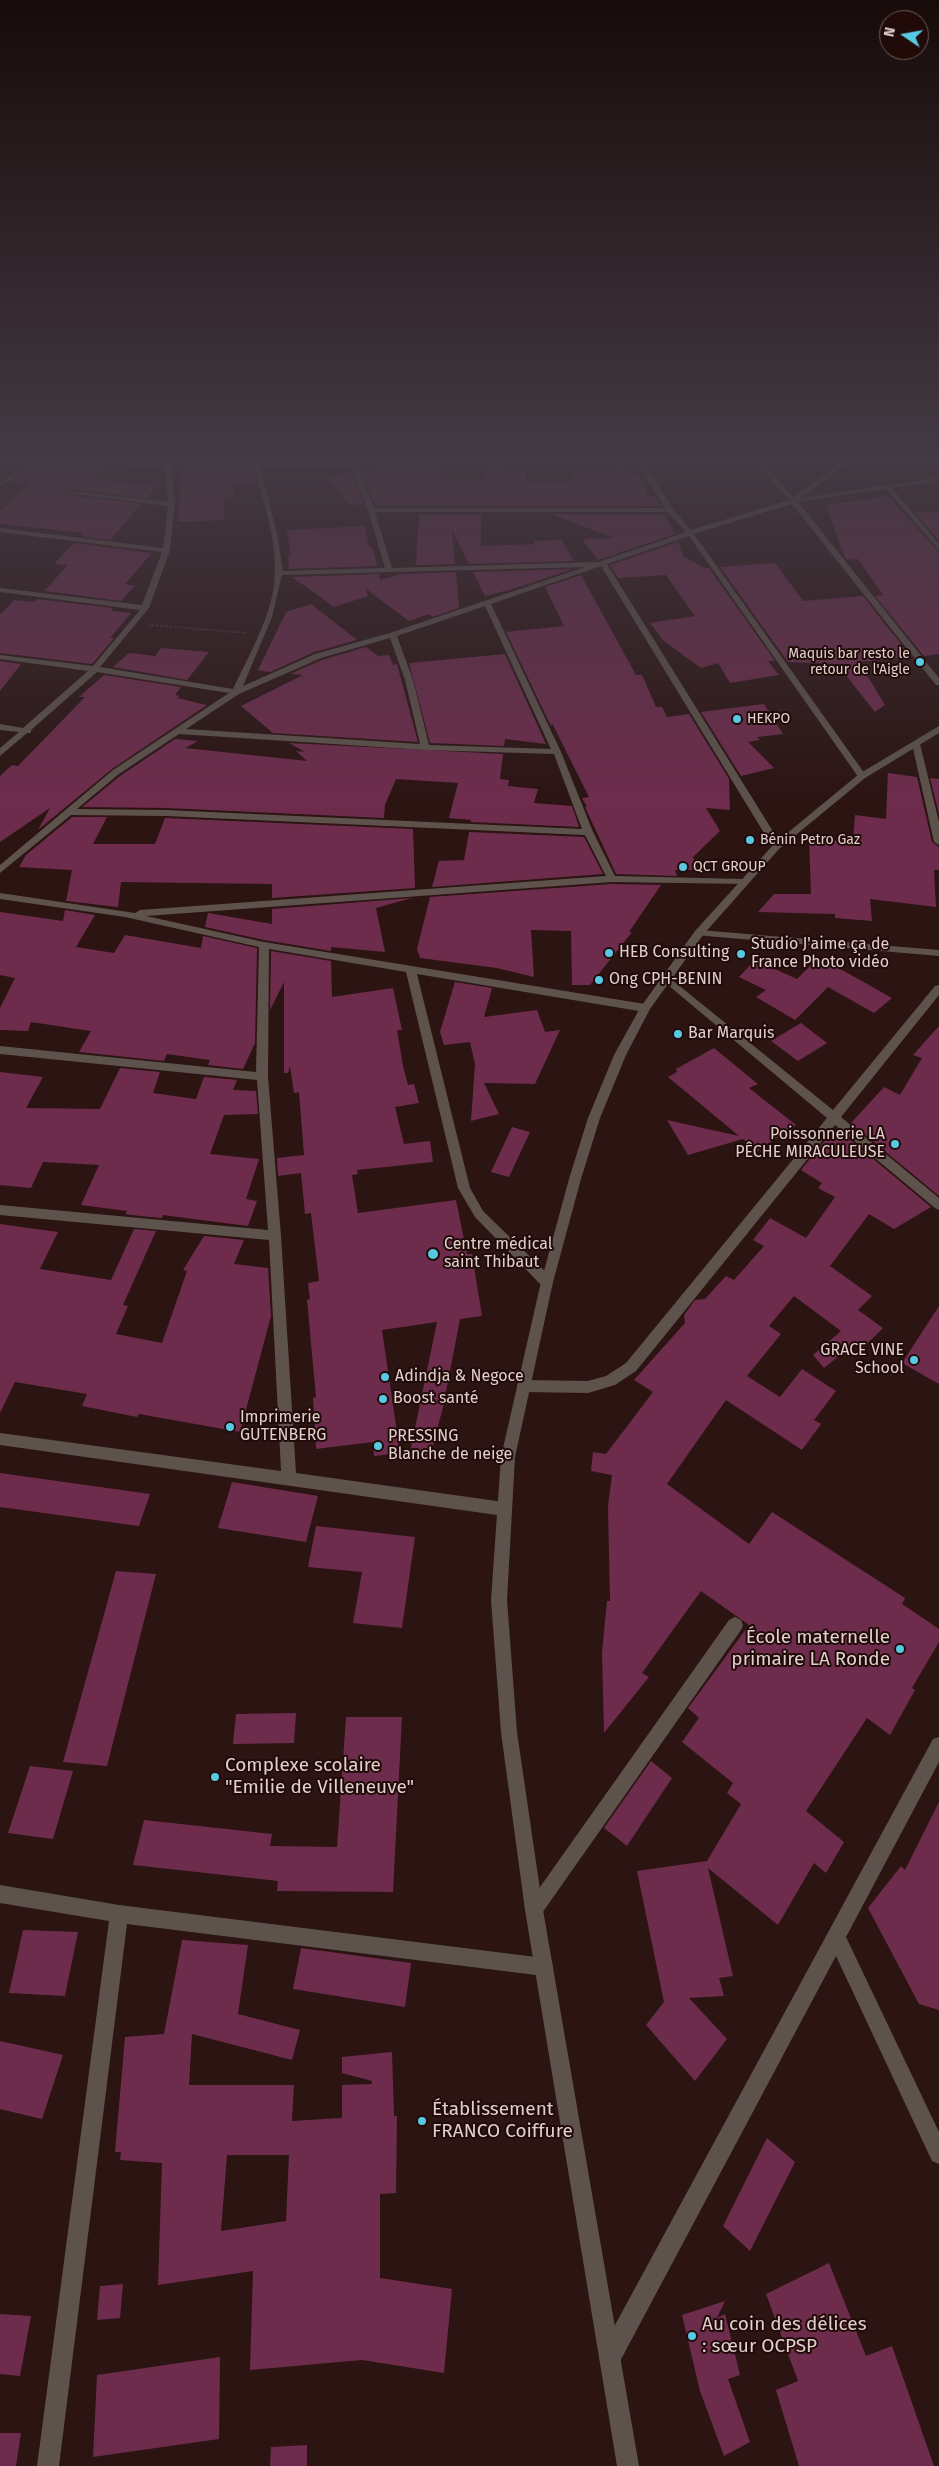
<!DOCTYPE html>
<meta charset="utf-8">
<style>
body{margin:0}
#map{position:relative;width:939px;height:2466px;overflow:hidden;background:#2b1412;font-family:"Fira Sans",sans-serif}
canvas{display:block}
.north{position:absolute;left:879px;top:10px;width:50px;height:50px;box-sizing:border-box;background:#210b09;border:1px solid #6e5957;border-radius:50%;rotate:282deg;font-size:14px;font-weight:700;line-height:20px;text-align:center;color:#e1cfcd}
.north::after{content:'';display:block;margin:auto;width:18px;height:22px;background:#58c9e3;clip-path:polygon(50% 0,100% 100%,50% 72%,0 100%)}
</style>
<div id="map">
<canvas width="939" height="2466"></canvas>
<div class="north">N</div>
</div>
<script>
const context = document.querySelector('canvas').getContext('2d');
context.lineJoin = 'round';
function fillPath(path, color) { context.fillStyle = color; context.fill(path, 'evenodd'); }
function trace(path, color, width, dash) { context.strokeStyle = color; context.lineWidth = width; context.lineCap = dash ? 'butt' : 'round'; context.setLineDash(dash || []); context.stroke(path); }
function write(font, color, halo, rows, align = 'center') {
  context.font = font + ' "Fira Sans",sans-serif'; context.lineWidth = 4; context.setLineDash([]); context.textBaseline = 'middle'; context.strokeStyle = halo; context.fillStyle = color; for (const [text, x, y, turn = 0] of rows) {
    context.save(); context.translate(x, y); context.rotate((+turn || 0) * Math.PI / 180); context.textAlign = isNaN(turn) ? turn : align; if (halo) context.strokeText(text, 0, 0); context.fillText(text, 0, 0); context.restore();
  }
}
fillPath(new Path2D(`
 M39,466L105,467L93,479L157,486L147,498L69,489L65,491L66,495L141,504L110,540L80,536L83,533L0,524V512L31,483L12,482Z
 M181,468H245L253,470L256,482L231,484L235,491H232L235,497H224V520L178,522Z
 M378,468H441L440,479L486,480V469H507V472H526V482L575,481L573,472L627,469L629,473L637,474L649,496H654L660,506L375,505L362,473L377,472Z
 M352,473L364,505L348,504L328,476Z
 M888,496L939,552V654L924,656L875,596L883,595L858,559L847,560L844,556L826,505Z
 M914,511L939,512V541Z
 M419,514H481V546L535,544L534,541L562,540L574,561L469,564L452,530L455,564L416,565Z
 M551,514H664L675,534L598,560L582,539L614,538Z
 M365,526L369,547L371,546L374,551L377,566L289,569L288,556H291L287,530Z
 M678,542L683,556L704,568H709L775,661H768L779,675L730,683L718,663L701,668L664,641L650,623L695,616L666,575L618,578L610,565Z
 M74,543L152,553L125,584L135,586L121,601L44,591L68,565L54,564Z
 M775,563L803,601L863,596L911,657L859,662L885,705L875,712L837,664L788,662L720,567Z
 M573,569L516,588L485,596L473,572Z
 M456,572L459,608L433,617L429,614L409,621L365,588L368,596L334,607L292,577L379,574L380,580L401,574Z
 M581,575L636,675H642L656,707H662L667,717L689,714L729,779L730,810L706,808L720,831L693,857L697,870H675L677,876L616,874L585,807H587L582,798L589,797L552,723L551,726L506,632L564,626L545,587Z
 M37,599L113,608L111,611L131,613L110,638H114L92,664L0,653V615L14,600L34,602Z
 M311,604L357,640L314,652L270,672L258,670L286,612Z
 M366,647L378,656L389,655L393,665L397,664L418,742L273,733L241,706L303,675L290,674L322,660Z
 M161,648L209,652L187,680L113,667L129,653L155,656Z
 M505,654L546,744L505,739L504,746L430,743L409,663Z
 M0,661L21,664L0,691Z
 M104,675L181,687L175,695L180,696L177,698L207,705L112,769L38,830L50,808L0,842V776L12,765L18,766L85,697H79Z
 M764,704L783,734L757,737L760,740L748,742L774,768L741,776L701,712Z
 M175,739L198,741L185,748L307,761L296,751L305,752L289,743L503,754L500,779L509,780L508,786L538,789L534,803L572,806L579,827L471,822V820L449,818L458,783L396,779L385,805L384,818L166,808L82,807L120,776Z
 M888,773L917,777L932,842L939,847V870H934L936,907L870,899L872,921L835,918V914L758,912L774,894H811L809,838L853,842L855,815L886,819Z
 M930,778L939,779V814Z
 M72,817H107L93,844H155L165,818L413,829L415,888L272,898V884L121,882L118,907L66,901L72,870L19,867L26,855Z
 M469,832L584,837L603,874L432,887L439,861L464,860Z
 M612,884L661,885L629,932H632L590,985H572L571,931L531,930L534,977L497,968L420,958L417,949L430,897Z
 M412,898L376,908L385,952L331,947V951L264,940L205,927L208,913L272,924V909Z
 M65,910L95,915L76,947L114,953L125,935L201,948L203,936L257,948L255,1043L243,1069L208,1065L210,1060L167,1054L164,1061L79,1052L91,1031L31,1022L28,1031L0,1030V1008L15,978L0,975V912L63,921Z
 M271,951L331,961L332,997L393,988L402,1030H397L403,1066L408,1085L414,1084L419,1103L395,1107L404,1144L430,1141L433,1162L357,1170L358,1174L352,1175L358,1213L456,1200L467,1254H472L482,1316L460,1319L443,1407L429,1461L409,1457L437,1322L382,1330L400,1453L374,1456L373,1442L316,1449L313,1398L316,1397L307,1300L310,1299L308,1283L319,1281L311,1213L305,1214L301,1173L278,1176L277,1158L304,1155L299,1092L294,1093L290,1066L288,1073H284V982L270,1010Z
 M817,959L844,971L892,998L874,1013L828,987L795,1020L756,997L766,990L739,977L755,960L797,979Z
 M455,982L492,988L484,1017L537,1010L545,1032L560,1030L535,1084L484,1083L499,1114L471,1121L475,1064L470,1042L444,1045L440,1032Z
 M801,1023L827,1043L798,1061L771,1041Z
 M939,1026V1196L851,1123L884,1087L900,1095L922,1058L913,1055Z
 M714,1048L758,1084L749,1088L796,1125L757,1151L743,1139L688,1155L667,1120L739,1136L668,1077L677,1072L676,1069Z
 M120,1068L160,1072L153,1093L196,1099L204,1077L237,1080L233,1090L256,1091L258,1114L224,1115L210,1154L259,1159L246,1199L257,1201L248,1226L163,1215L162,1218L140,1216L125,1214L127,1211L81,1205L99,1165L43,1162L31,1188L0,1185V1072L43,1077L26,1108L100,1109Z
 M512,1127L530,1132L509,1177L491,1172Z
 M842,1133L931,1207L894,1229L869,1214L830,1266L872,1296L858,1310L883,1328L864,1347L856,1342L824,1368L813,1355L841,1331L794,1296L769,1326L781,1334L747,1376L780,1397L802,1369L836,1391L814,1420L821,1424L802,1450L726,1400L667,1484L749,1544L772,1512L905,1598L902,1604L939,1629V1642L912,1688L915,1690L890,1735L867,1718L806,1811L844,1842L826,1873L814,1863L778,1925L708,1868L733,1976L719,1978L724,1996L689,1998L727,2039L695,2081L646,2025L664,2002L637,1871L707,1861L741,1804L727,1793L733,1783L682,1742L699,1718L688,1708L749,1625L701,1591L642,1673L649,1677L604,1733L602,1653L607,1601H610L608,1506L612,1475L591,1471L593,1452L606,1454L653,1392L634,1380L685,1323L684,1315L695,1300L705,1299L726,1276L734,1280L764,1246L753,1240L770,1218L806,1238L835,1197L818,1188L822,1183L801,1170L830,1134L838,1138Z
 M0,1224L58,1232L40,1269L111,1280L134,1229L156,1231L123,1305L128,1306L116,1334L162,1343L187,1271L183,1270L204,1236L244,1240L234,1264L268,1268L271,1316L240,1432L139,1414L137,1417L82,1406L87,1394L15,1382L0,1413Z
 M939,1306V1384L902,1363Z
 M0,1473L150,1494L139,1526L0,1507Z
 M232,1482L318,1496L306,1542L218,1528Z
 M316,1526L415,1537L402,1628L353,1623L362,1572L308,1567Z
 M116,1571L156,1574L107,1766L63,1762Z
 M296,1713L294,1743L233,1744L236,1714Z
 M346,1717H402L393,1892L277,1891L278,1881L133,1865L144,1820L272,1834L270,1846L337,1847Z
 M651,1761L672,1778L627,1846L604,1828Z
 M30,1766L73,1771L53,1839L8,1833Z
 M939,1802V2010L919,2004L868,1908L901,1866L905,1870Z
 M23,1930L78,1932L65,1996L9,1993Z
 M182,1940L248,1945L238,2014L300,2030L292,2060L192,2034L189,2085H294L292,2121L342,2118V2085L372,2084V2081L342,2073V2057L392,2052L394,2116H397L396,2193L380,2194V2278L452,2289L444,2373L362,2360L250,2370L253,2271L158,2285L162,2163L120,2160L121,2152H115L125,2037L164,2034ZM227,2155H289L286,2221L221,2231Z
 M301,1948L411,1963L405,2007L293,1989Z
 M0,2041L63,2055L42,2119L0,2109Z
 M767,2138L795,2162L750,2251L723,2226Z
 M829,2263L866,2356L892,2346L934,2466H799L776,2390L798,2381L766,2294Z
 M123,2284L120,2318L97,2320L100,2286Z
 M725,2301L717,2318L725,2314L740,2375L728,2379L750,2442L724,2456L700,2391L682,2315Z
 M0,2314L31,2316L20,2376L0,2374Z
 M220,2357L219,2439L93,2457L97,2375Z
 M0,2433H21L16,2466H0Z
 M307,2445V2466H270L271,2447Z`), '#6e2c4c');
trace(new Path2D(`
 M150,625L246,633`), '#826e6c', 2, [0.5, 2]);
fillPath(new Path2D(`
 M34,461H643L673,509L691,530L789,500L754,461H761L793,497L843,461H850L801,498L939,477V481L892,488L939,544V550L886,489L798,502L939,678V685H936L792,504L694,534L865,774V778H859L689,536L607,564L782,846L780,848L777,849L772,846L601,566L491,604L561,752L593,832L615,876L744,879L749,882L747,884L612,882L146,916L264,942L645,1004L650,1008L645,1012L417,974L470,1188L483,1211L552,1278L553,1282L552,1286H542L475,1217L458,1188L406,972L269,949L268,1077L281,1236L296,1473L504,1502L509,1504L511,1509L509,1514L504,1516L0,1445V1433L281,1471L269,1240L0,1215V1205L268,1230L257,1080L0,1054V1046L256,1072L259,947L125,917L0,899V893L135,913L140,910L606,876L585,835L166,816L71,815L0,873V865L113,770L229,693L97,672L31,730V733H27L0,756V748L19,732L0,730V724L23,728L88,671L0,659V655L93,666L140,610L0,592V588L142,605L162,552L0,532V528L163,548L168,506L66,493L69,491L168,502L165,466L38,464L0,487V482ZM357,465H639L665,508H374ZM171,466H254C262,499 276,535 275,571C275,611 250,653 233,689L100,667L149,608L170,550L175,504ZM260,466H351L368,510L385,568L283,571L277,533ZM375,512H668L686,532L599,562L392,568ZM585,567L390,633L315,654L243,686L272,617L282,575ZM485,606L551,749L429,745L413,680L397,636ZM390,638L405,680L420,744L186,729L239,694L321,658ZM179,734L425,750L554,754L582,829L166,810L77,809L119,774Z
 M916,741L920,744L939,822V845L934,842L912,744Z
 M699,930L939,950V956L695,935L694,933Z
 M666,975L833,1110L935,986L939,985V995L841,1117L939,1198V1210L935,1208L835,1125L636,1371L615,1385L588,1393L524,1392L519,1390L517,1386L519,1382L524,1380L588,1381L606,1376L626,1363L827,1118L662,980V976Z
 M735,1617L741,1620L743,1625L741,1630L540,1916L534,1919L528,1916L525,1910L528,1904L729,1620Z
 M939,1737V1762L846,1937L939,2132V2164L932,2161L836,1956L618,2365L610,2368L602,2365L599,2357L602,2349L933,1739Z
 M0,1885L119,1905L544,1958L551,1960L553,1967L551,1974L544,1976L127,1924L59,2466H37L109,1921L0,1903Z`), '#5d534c');
fillPath(new Path2D(`
 M939,726V733L865,778L780,848L703,935L650,1009L626,1055L600,1118L581,1179L553,1282L515,1457L507,1600L517,1732L543,1910L639,2466H617L525,1910L501,1732L491,1600L501,1457L541,1282L569,1179L588,1118L614,1055L640,1008L695,931L774,844L859,774Z`), '#5d534c');
const sky = context.createLinearGradient(0, 0, 0, 806);
sky.addColorStop(0, '#180b0a');
sky.addColorStop(0.57, '#443a44');
sky.addColorStop(1, '#443a4400');
context.fillStyle = sky;
context.fillRect(0, 0, 939, 806);
for (const [x, y, r, color] of [
 [920,662,5,"#58c9e3"],
 [737,719,5,"#58c9e3"],
 [750,840,5,"#58c9e3"],
 [683,867,5,"#58c9e3"],
 [609,953,5,"#58c9e3"],
 [741,954,5,"#58c9e3"],
 [599,980,5,"#58c9e3"],
 [678,1034,5,"#58c9e3"],
 [895,1144,5,"#58c9e3"],
 [433,1254,6,"#58c9e3"],
 [914,1360,5,"#58c9e3"],
 [385,1377,5,"#58c9e3"],
 [383,1399,5,"#58c9e3"],
 [230,1427,5,"#58c9e3"],
 [378,1446,5,"#58c9e3"],
 [900,1649,5,"#58c9e3"],
 [215,1777,5,"#58c9e3"],
 [422,2121,5,"#58c9e3"],
 [692,2336,5,"#58c9e3"]
]) { const dot = new Path2D(); dot.arc(x, y, r, 0, 2 * Math.PI); context.fillStyle = color; context.fill(dot); trace(dot, '#210b09', 2); }
write('14px', '#e1cfcd', '#210b09', [
 ["Maquis bar resto le",910,654,"right"],
 ["retour de l'Aigle",910,670,"right"],
 ["HEKPO",747,719],
 ["Bénin Petro Gaz",760,840],
 ["QCT GROUP",693,867]
], 'left');
write('16px', '#e1cfcd', '#210b09', [
 ["Studio J'aime ça de",751,945],
 ["France Photo vidéo",751,963],
 ["HEB Consulting",619,953],
 ["Ong CPH-BENIN",609,980],
 ["Bar Marquis",688,1034],
 ["Poissonnerie LA",885,1135,"right"],
 ["PÊCHE MIRACULEUSE",885,1153,"right"],
 ["Centre médical",444,1245],
 ["saint Thibaut",444,1263],
 ["GRACE VINE",904,1351,"right"],
 ["School",904,1369,"right"],
 ["Adindja & Negoce",395,1377],
 ["Boost santé",393,1399],
 ["Imprimerie",240,1418],
 ["GUTENBERG",240,1436],
 ["PRESSING",388,1437],
 ["Blanche de neige",388,1455]
], 'left');
write('19px', '#e1cfcd', '#210b09', [
 ["École maternelle",890,1638,"right"],
 ["primaire LA Ronde",890,1660,"right"],
 ["Complexe scolaire",225,1766],
 ["\"Emilie de Villeneuve\"",225,1788],
 ["Établissement",432,2110],
 ["FRANCO Coiffure",432,2132],
 ["Au coin des délices",702,2325],
 [": sœur OCPSP",702,2347]
], 'left');
</script>
